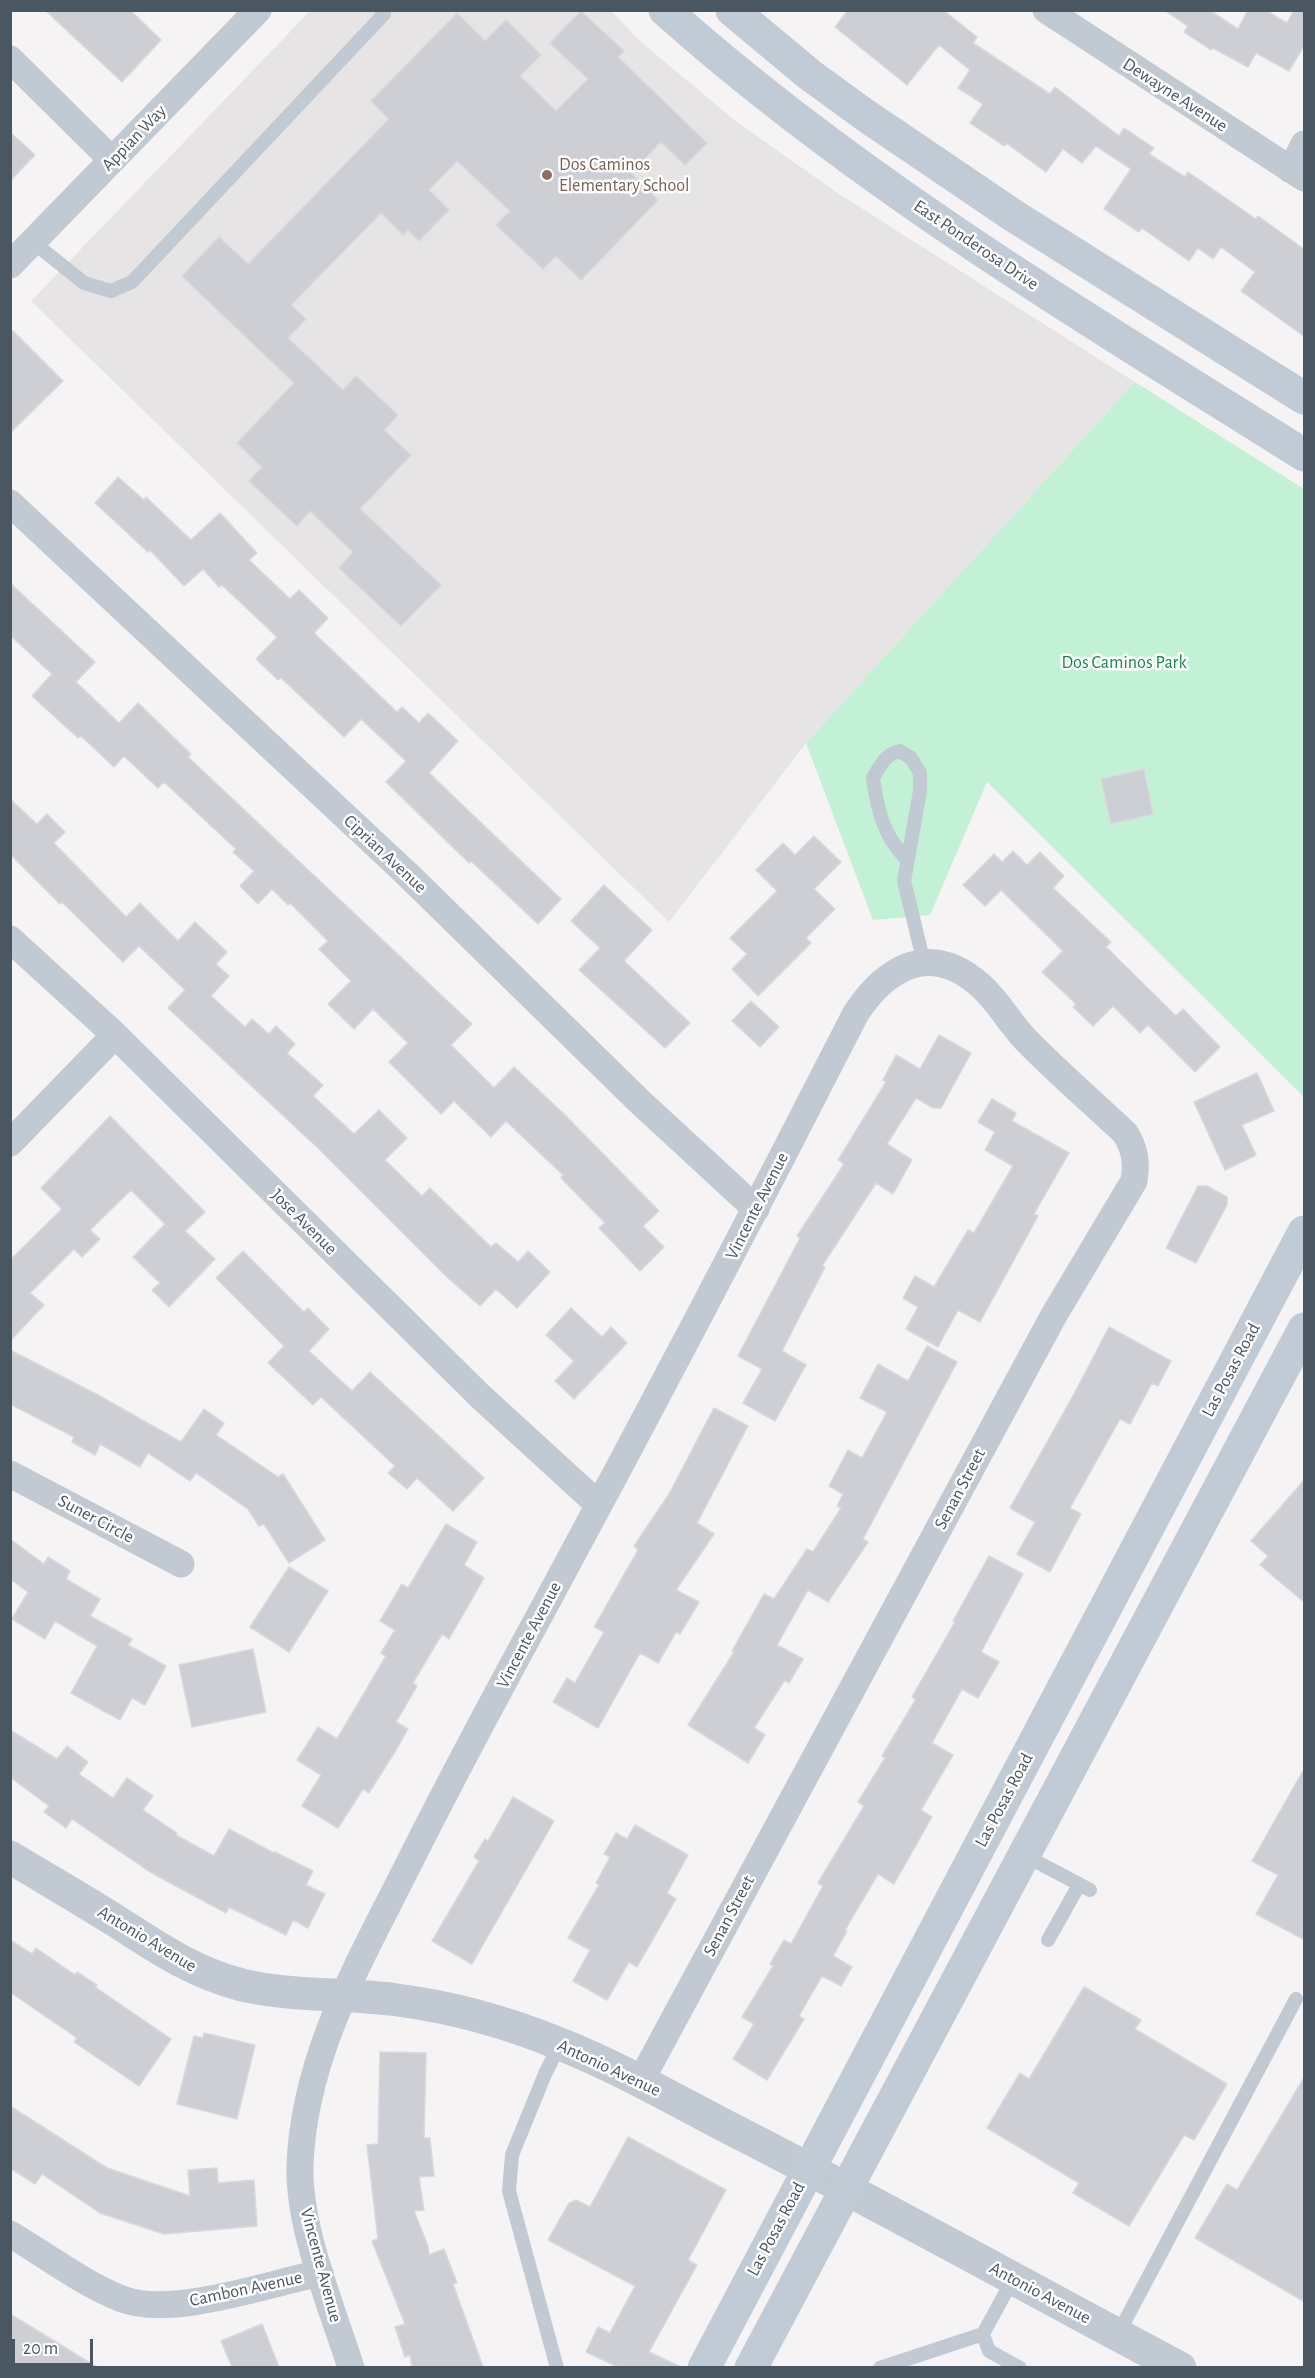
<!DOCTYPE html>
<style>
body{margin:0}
#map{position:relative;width:1315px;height:2378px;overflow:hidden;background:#f5f3f3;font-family:"Alegreya Sans",sans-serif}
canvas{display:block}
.frame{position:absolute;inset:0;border:12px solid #4a5661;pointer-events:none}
.scale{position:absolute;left:12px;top:2339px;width:81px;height:27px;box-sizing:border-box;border:3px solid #4a5661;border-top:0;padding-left:8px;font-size:18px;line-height:21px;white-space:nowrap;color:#4a5661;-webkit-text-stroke:4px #fff;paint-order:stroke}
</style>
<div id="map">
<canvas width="1315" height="2378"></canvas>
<div class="frame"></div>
<div class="scale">20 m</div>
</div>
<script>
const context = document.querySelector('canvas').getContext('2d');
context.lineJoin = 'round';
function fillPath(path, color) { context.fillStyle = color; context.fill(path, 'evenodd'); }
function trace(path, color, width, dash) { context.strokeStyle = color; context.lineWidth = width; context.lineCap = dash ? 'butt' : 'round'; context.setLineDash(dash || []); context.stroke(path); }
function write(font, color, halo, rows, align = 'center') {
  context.font = font + ' "Alegreya Sans",sans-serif'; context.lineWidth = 5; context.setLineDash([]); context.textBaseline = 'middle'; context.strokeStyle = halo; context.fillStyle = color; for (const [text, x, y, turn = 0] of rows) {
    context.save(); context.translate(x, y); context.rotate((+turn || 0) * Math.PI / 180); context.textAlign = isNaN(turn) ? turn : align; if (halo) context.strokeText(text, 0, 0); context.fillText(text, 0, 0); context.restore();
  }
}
fillPath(new Path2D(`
 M310,11H611L642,43L737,122L839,194L1135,382L806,743L669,922L31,301Z`), '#e6e4e5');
fillPath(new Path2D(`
 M1135,382L1304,489V1097L987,782L930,915L873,920L806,743Z`), '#c3f1d5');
const building = new Path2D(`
 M45,10H130L161,40L122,82Z
 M848,10H943L977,37L973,43L1050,94L1055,87L1119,136L1124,128L1154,148L1149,154L1185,177L1188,172L1256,219L1258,216L1305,250V337L1241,291L1255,272L1221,247L1213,259L1198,248L1189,261L1142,228L1139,232L1104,209L1131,169L1096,146L1082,163L1063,149L1046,172L1006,143L1004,146L970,123L983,104L958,88L970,70L939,45L907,85L835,27Z
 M1164,10H1209L1238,29L1248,10H1265L1287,23L1294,10H1305V44L1289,71L1256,53L1248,67L1213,48L1211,50L1184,32L1188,26Z
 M581,11L624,51L618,57L707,143L685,165L661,142L631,173L658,200L581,280L556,256L543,269L496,225L510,211L457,161L429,190L449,210L419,241L408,230L403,235L381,213L291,305L306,319L288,338L343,390L356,376L398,415L384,430L411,455L360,509L441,585L401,626L339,568L353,552L310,511L297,526L249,481L262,467L237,443L294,383L182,276L219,237L248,264L389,119L371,101L457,13L485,41L506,20L541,55L520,76L556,111L588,79L550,43Z
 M10,132L35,155L10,181Z
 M10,328L63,381L10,433Z
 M118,477L144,500L146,497L191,540L220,513L257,553L249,560L290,599L299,590L328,618L314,633L397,712L402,707L419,723L428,713L458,741L429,773L561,899L538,924L471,861L469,863L386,782L406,761L361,719L344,737L281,678L278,680L256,659L277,637L222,585L219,587L203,569L184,586L150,550L148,552L95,503Z
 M10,583L95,662L76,682L119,723L138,703L191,754L188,757L472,1024L451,1045L494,1088L514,1067L565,1115L659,1211L643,1226L664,1247L640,1271L599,1228L605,1223L561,1178L563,1175L506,1121L491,1137L454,1101L441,1114L389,1062L408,1043L373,1009L354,1029L328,1004L351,981L319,949L328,941L290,903L288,905L272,889L258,904L240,886L254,871L233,852L236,849L164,782L158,788L124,756L114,767L81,736L78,738L32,696L52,674L10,635Z
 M1144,769L1153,814L1111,824L1101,779Z
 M10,799L37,824L47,814L65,832L54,843L126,917L140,903L178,941L195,922L227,952L216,964L229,976L211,996L245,1027L252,1019L269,1034L276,1026L295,1044L287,1053L323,1085L313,1096L354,1134L379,1110L407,1138L385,1160L422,1196L430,1188L491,1247L496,1243L518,1262L528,1251L550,1272L517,1308L496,1289L480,1306L446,1276L320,1150L168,1008L185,990L139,946L123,962L62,902L60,904L10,854Z
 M814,836L841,862L814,889L835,909L806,938L811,943L758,996L732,969L747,954L730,938L777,891L756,870L783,843L795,855Z
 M1013,851L1027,865L1040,852L1064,876L1053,888L1111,942L1106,947L1176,1016L1183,1009L1220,1047L1195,1072L1148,1025L1140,1033L1113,1006L1093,1026L1073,1007L1076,1004L1042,972L1063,951L1001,890L985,906L963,885L994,854L1002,862Z
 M604,885L652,930L624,961L690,1023L665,1048L579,970L600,948L571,921Z
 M751,1001L779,1027L760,1047L732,1021Z
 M939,1035L971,1053L941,1108H933L916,1098L887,1144L912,1160L893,1194L876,1183L822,1266L825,1267L782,1351L806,1365L775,1421L743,1403L762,1369L738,1356L800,1238L797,1236L844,1164L838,1160L886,1082L883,1080L896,1055L920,1069Z
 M1257,1073L1274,1111L1242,1125L1256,1155L1225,1170L1194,1102Z
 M992,1099L1016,1113L1012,1121L1069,1153L1034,1214L1038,1216L980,1322L958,1310L938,1347L906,1329L918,1307L903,1298L915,1276L934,1287L968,1230L974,1233L1013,1166L985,1150L995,1132L978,1122Z
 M110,1116L205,1212L185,1231L215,1259L169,1307L152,1290L160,1283L133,1257L165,1224L131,1190L90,1230L100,1239L82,1257L74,1249L30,1293L44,1305L10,1341V1260L62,1209L41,1188Z
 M1198,1186H1207L1227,1197V1205L1196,1263L1166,1248Z
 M243,1251L304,1312L308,1308L329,1329L309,1351L352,1391L370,1372L484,1478L453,1511L417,1478L407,1489L388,1473L395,1466L321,1397L313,1405L268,1363L284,1346L216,1278Z
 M571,1308L602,1337L611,1327L627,1343L574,1399L555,1381L574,1361L546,1335Z
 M1109,1327L1171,1361L1158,1386L1152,1383L1130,1424L1120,1419L1070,1508L1081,1514L1050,1572L1017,1554L1035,1522L1010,1508L1074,1394Z
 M927,1346L957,1362L863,1539L868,1542L828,1602L808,1590L777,1645L803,1659L789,1683L785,1680L754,1728L765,1735L748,1763L688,1725L734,1652L732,1651L764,1594L774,1599L807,1549L813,1552L841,1508L837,1506L843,1494L829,1486L848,1450L862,1458L887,1412L860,1398L878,1364L908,1381Z
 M10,1350L98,1395L181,1442L204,1409L224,1423L216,1435L278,1477L283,1474L325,1540L289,1563L264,1524L259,1526L248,1509L196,1473L190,1481L148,1453L140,1467L100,1444L95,1455L72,1442L74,1437L10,1404Z
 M714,1408L748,1426L697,1523L714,1534L676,1590L699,1602L680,1634L676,1632L658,1663L640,1653L598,1728L553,1702L567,1678L575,1683L604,1632L594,1627L638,1550L634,1546L669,1494Z
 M1305,1479V1603L1260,1565L1268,1556L1251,1541Z
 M446,1524L477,1542L464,1565L484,1578L449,1639L442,1634L413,1683L417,1686L396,1722L408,1729L396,1750L369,1793L363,1789L338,1828L302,1806L321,1775L297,1760L318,1727L337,1739L386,1656L381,1653L395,1630L380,1621L402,1584L408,1588Z
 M10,1539L44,1564L48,1557L70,1571L66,1579L100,1599L90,1616L132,1639L128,1645L166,1666L145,1705L132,1698L120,1720L71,1693L97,1646L55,1621L45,1639L12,1619L28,1592L10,1579Z
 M989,1556L1023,1574L981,1652L999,1662L978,1698L962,1689L932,1743L953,1755L921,1810L932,1817L894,1884L878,1874L845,1930L847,1931L833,1956L852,1967L841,1986L822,1976L799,2016L804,2019L767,2080L733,2059L754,2024L742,2017L773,1966L770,1964L784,1940L791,1944L823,1886L818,1883L864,1806L858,1802L885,1758L882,1756L916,1699L912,1697L955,1622L953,1621Z
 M289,1567L328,1591L289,1652L250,1627Z
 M253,1649L266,1712L192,1727L179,1665Z
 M10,1730L57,1759L67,1746L88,1762L79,1774L113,1798L127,1778L153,1796L143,1810L177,1833L176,1835L214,1856L229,1829L274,1853L275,1852L313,1871L306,1885L325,1894L308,1928L293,1920L286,1935L229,1907L226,1913L150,1872L72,1819L66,1828L44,1812L49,1806L10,1777Z
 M1305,1767V1940L1256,1914L1278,1875L1252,1861Z
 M513,1797L554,1821L472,1964L432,1941L479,1861L474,1857L485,1839L488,1841Z
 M635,1825L688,1855L667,1893L676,1899L637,1967L629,1962L607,2000L573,1981L590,1950L568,1938L599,1885L596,1883L610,1857L604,1854L616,1833L627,1839Z
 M10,1940L32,1954L36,1948L75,1975L77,1972L97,1985L95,1987L171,2039L139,2086L74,2042L77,2038L10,1992Z
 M1084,1987L1141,2020L1135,2029L1227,2084L1194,2140L1184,2135L1129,2226L1073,2193L1079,2183L987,2128L1020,2073L1029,2079Z
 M204,2033L255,2045L237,2119L177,2104L194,2036L203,2038Z
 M380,2052L426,2053L424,2138H430L434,2176L419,2177L424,2210L414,2211L428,2246L429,2255L444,2249L457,2283L453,2284L483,2367H412L410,2355L405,2357L395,2327L405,2324L372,2241L378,2239L367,2145L378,2144Z
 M1305,2076V2302L1195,2238L1227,2184L1237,2190Z
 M10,2106L107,2168L190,2196L188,2170L217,2168L218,2183L254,2180L257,2226L164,2234L100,2213L42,2174L35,2184L10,2168Z
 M628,2137L726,2190L688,2260L697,2265L649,2352L681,2367H618L586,2352L598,2327L610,2333L635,2286L548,2240L569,2203L576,2200L590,2207Z
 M10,2314L97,2367H10Z
 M262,2324L279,2367H232L221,2341Z`);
fillPath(building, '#cdcfd5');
trace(building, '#d7d9de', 1.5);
trace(new Path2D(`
 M33,242L84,283L111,291L132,282L384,14L381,10
 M907,860C883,835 878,812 873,778C880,766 885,754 900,751L911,758L920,773V791L904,881L924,963
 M1024,1855L1090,1890
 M1048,1940L1079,1885
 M983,2334L989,2351L1020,2368
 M1118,2334L1296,1999
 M557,2368L509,2191L512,2155L545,2074L560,2044
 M880,2368L983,2334L1013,2279`), '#c1cad2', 14);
trace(new Path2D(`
 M1046,10L1304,178
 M10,59L112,160
 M1291,170L1304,144
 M10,265L258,10
 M10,503L407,874L639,1101L756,1209
 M10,939L115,1035L481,1397L599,1505
 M10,1143L115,1035
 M10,1474L181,1564
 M10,2234C47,2256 82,2283 122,2299C171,2318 268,2284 320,2273
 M351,2368C332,2307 298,2228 300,2165C304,2059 356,1968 402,1877C447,1787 494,1699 542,1611C649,1413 754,1213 856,1013C888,965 932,942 981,986C998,1001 1009,1022 1025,1039C1056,1071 1091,1101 1125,1133C1135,1149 1137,1162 1134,1181L1054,1315L640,2082`), '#c1cad2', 27);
trace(new Path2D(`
 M10,1857C46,1879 81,1899 116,1921C158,1948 192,1972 242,1985C293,1997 345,1993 397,2000C451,2007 509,2023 560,2044C623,2069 684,2105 745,2136C891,2211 1035,2291 1180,2368`), '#c1cad2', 33);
trace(new Path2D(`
 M665,10C860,184 1085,317 1304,455
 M732,10L810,75L865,115L1014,216L1304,398
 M704,2368L1304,1232
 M751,2368L1304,1329`), '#c1cbd6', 33);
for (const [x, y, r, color] of [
 [547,175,6,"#8d6e63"]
]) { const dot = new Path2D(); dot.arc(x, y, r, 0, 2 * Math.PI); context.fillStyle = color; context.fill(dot); trace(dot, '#fff', 2); }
write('18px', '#4a5661', '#fff', [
 ["Dewayne Avenue",1175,95,33],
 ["Appian Way",134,138,-46],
 ["East Ponderosa Drive",976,245,34],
 ["Ciprian Avenue",385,854,43],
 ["Vincente Avenue",757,1206,-63],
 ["Jose Avenue",304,1222,45],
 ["Las Posas Road",1231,1370,-62],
 ["Senan Street",960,1489,-62],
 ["Suner Circle",96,1519,28],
 ["Vincente Avenue",529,1635,-62],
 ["Las Posas Road",1004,1800,-62],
 ["Senan Street",729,1916,-62],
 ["Antonio Avenue",147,1939,31],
 ["Antonio Avenue",609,2068,25],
 ["Las Posas Road",776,2229,-62],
 ["Vincente Avenue",321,2265,75],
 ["Cambon Avenue",246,2289,-12],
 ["Antonio Avenue",1040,2293,28]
]);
write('18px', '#785e54', '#fff', [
 ["Dos Caminos",559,165],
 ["Elementary School",559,186]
], 'left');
write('18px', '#17864f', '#fff', [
 ["Dos Caminos Park",1124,663]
]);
</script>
